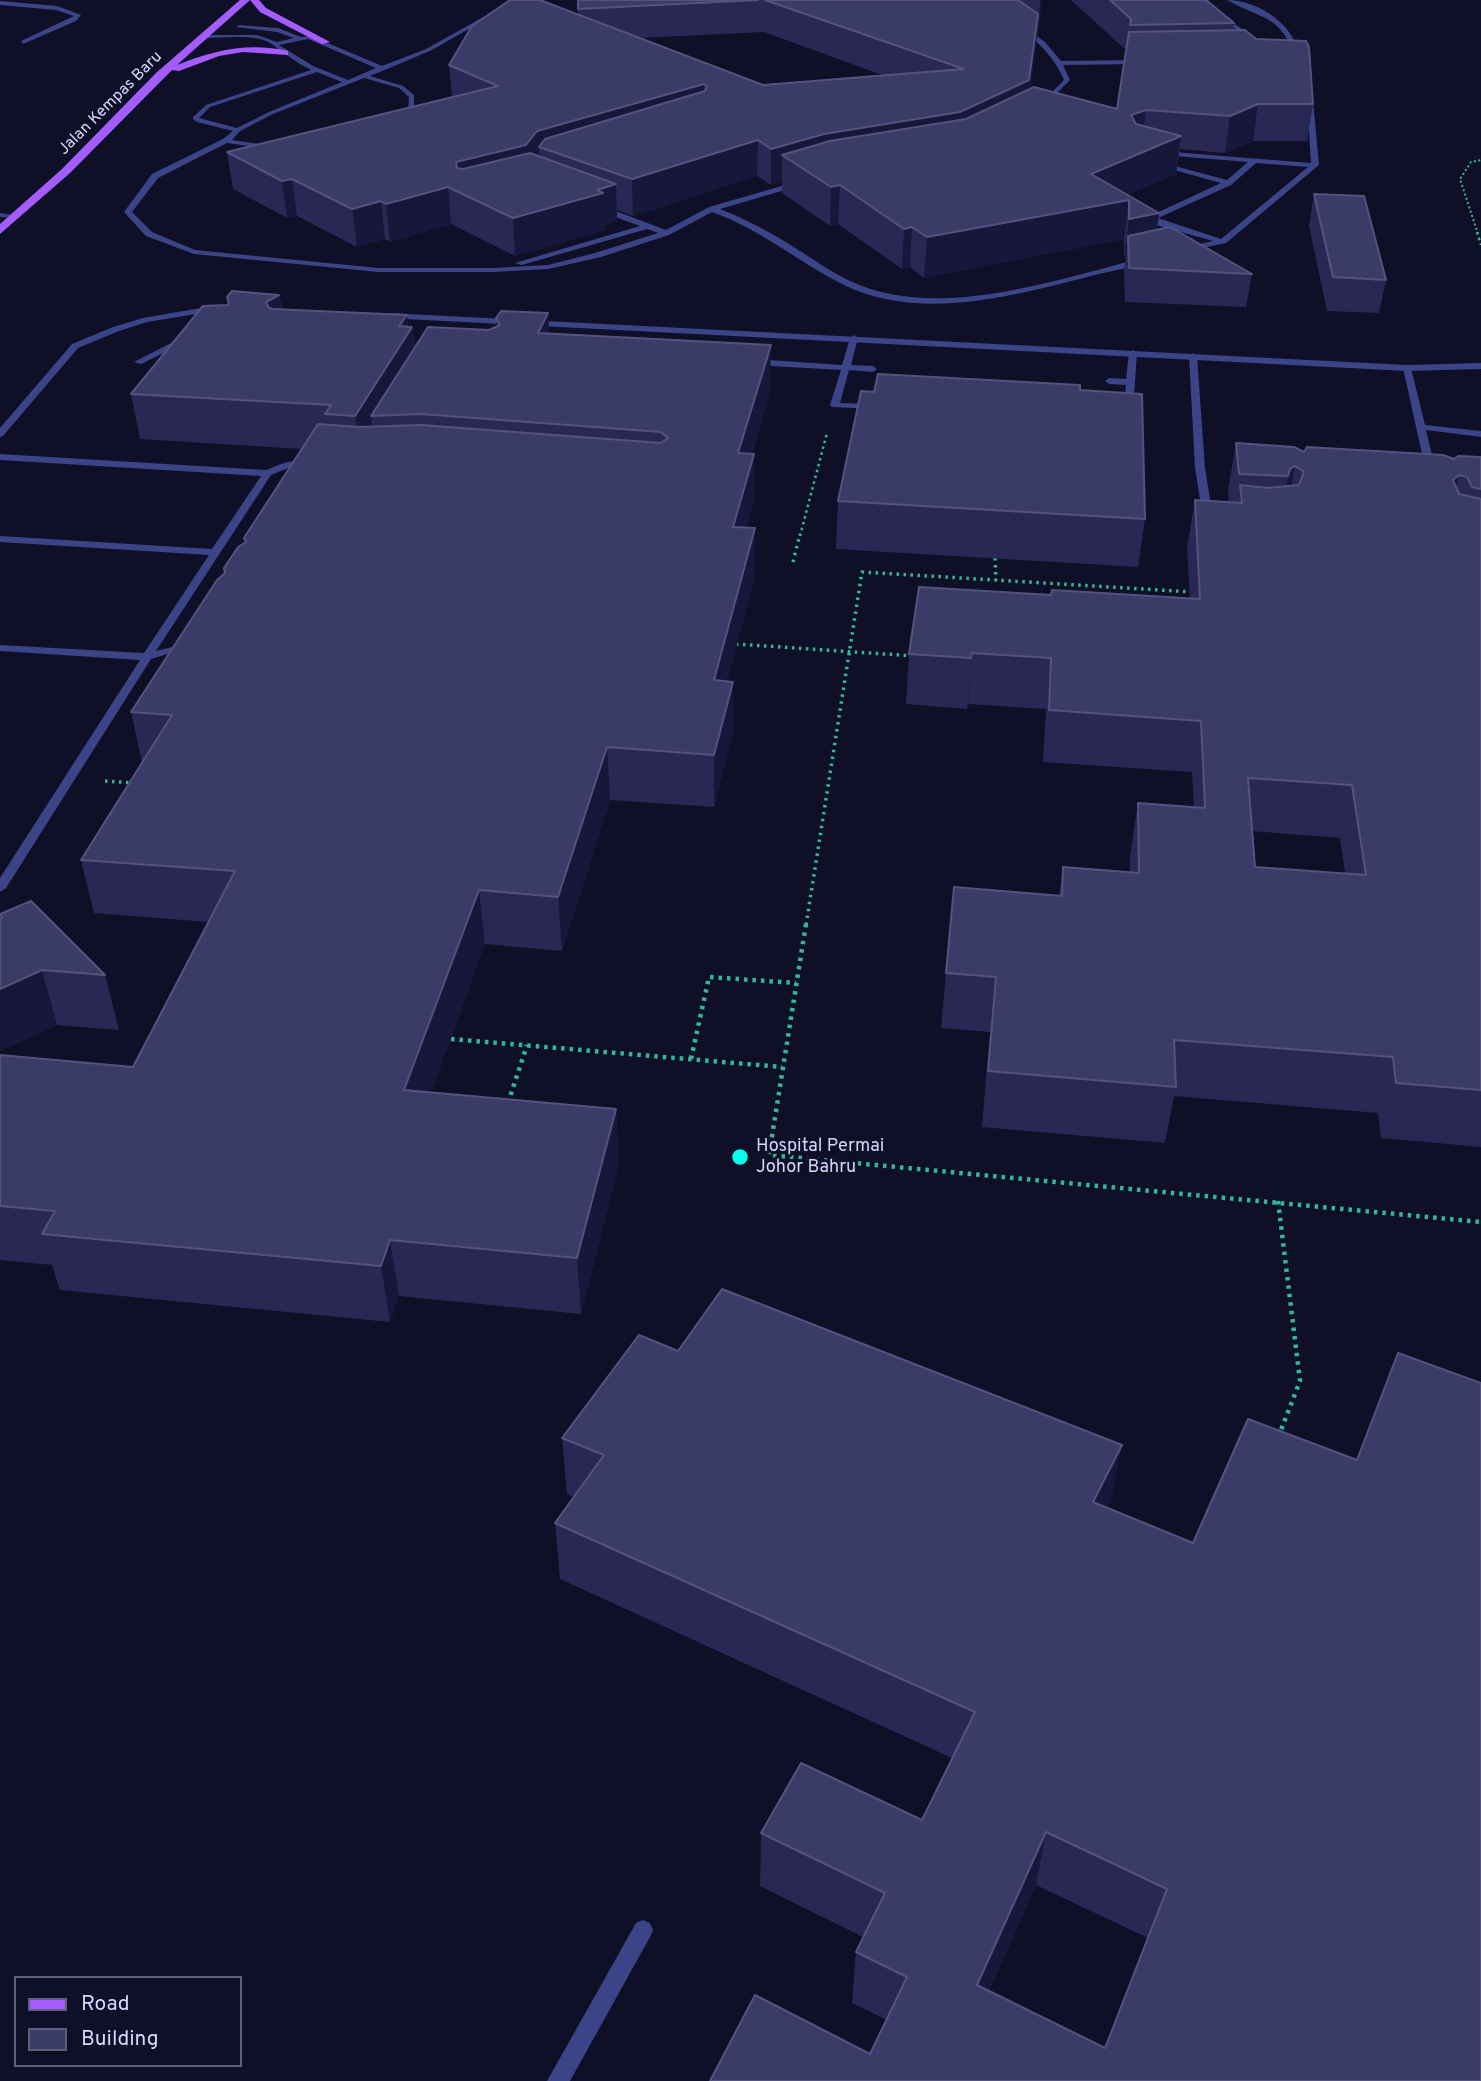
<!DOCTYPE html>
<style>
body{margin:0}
#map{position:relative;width:1481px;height:2081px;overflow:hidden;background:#0f0f27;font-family:Overpass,sans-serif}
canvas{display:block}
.legend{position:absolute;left:14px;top:1976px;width:228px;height:91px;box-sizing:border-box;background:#0f0f27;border:2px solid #5e5f7d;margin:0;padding:9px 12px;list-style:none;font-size:21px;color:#d5d7ff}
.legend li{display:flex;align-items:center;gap:14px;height:35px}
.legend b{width:35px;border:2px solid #5e5f7d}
</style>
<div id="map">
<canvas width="1481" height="2081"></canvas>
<ul class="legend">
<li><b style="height:9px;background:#a55cff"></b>Road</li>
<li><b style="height:19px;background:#3b3b67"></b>Building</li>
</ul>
</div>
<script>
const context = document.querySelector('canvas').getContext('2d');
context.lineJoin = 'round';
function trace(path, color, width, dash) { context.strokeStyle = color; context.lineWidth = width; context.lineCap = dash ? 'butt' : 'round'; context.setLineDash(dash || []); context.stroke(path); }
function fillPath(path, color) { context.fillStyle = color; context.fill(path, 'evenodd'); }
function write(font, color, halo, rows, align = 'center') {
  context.font = font + ' Overpass,sans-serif'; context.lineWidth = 6; context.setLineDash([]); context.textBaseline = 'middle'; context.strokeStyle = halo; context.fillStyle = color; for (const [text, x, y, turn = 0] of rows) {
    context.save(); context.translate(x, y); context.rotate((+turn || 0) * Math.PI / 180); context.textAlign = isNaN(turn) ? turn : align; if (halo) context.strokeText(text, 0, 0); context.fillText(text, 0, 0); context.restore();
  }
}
trace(new Path2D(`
 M1478,234L1460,179L1471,162L1481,160`), '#2fb999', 2, [2, 2.5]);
trace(new Path2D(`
 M1477,232L1481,245
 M800,536L827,433`), '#2fb999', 2.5, [2.5, 3.5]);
trace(new Path2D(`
 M995,558L996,580
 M793,562L800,534
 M736,644L914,656
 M105,781L135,783
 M806,925L862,572L1193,592`), '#2fb999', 3.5, [2.5, 4.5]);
trace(new Path2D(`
 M806,924L769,1155L1481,1222
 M451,1039L782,1067
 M691,1059L709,977L796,983
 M508,1103L527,1045
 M1278,1201L1300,1381L1281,1430`), '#2fb999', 4.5, [3.5, 5]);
trace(new Path2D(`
 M1279,1435L1282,1428`), '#2fb999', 6, [5, 7]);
fillPath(new Path2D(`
 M1227,0C1259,0 1299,27 1299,60L1294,59C1284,15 1260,19 1227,0Z
 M0,1L57,6L81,15L76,21L23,44L21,41L74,16L56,10L0,5Z
 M494,11L499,12L430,51L370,76L403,86L414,95V117L407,123L402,122L408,116L409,97L399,88L364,78L273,114L240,131L232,140L273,146L276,150L227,143L158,178L132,212L152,232L195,250L378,268H494L548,265L595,253L658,233L647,229L522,265L515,263L640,226L599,211V207H605L666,230L709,207L799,181H802V185L720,209C748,220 774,234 800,251C816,261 833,273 850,281C938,322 1054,280 1143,258L1147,260C1132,269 1108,271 1091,276C1013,296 920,322 844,285C798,262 762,230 712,212L669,235L601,257L548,269L494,272H378L194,254L146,236L124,212L152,174L223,139L233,131L197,122L193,119V117L206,105L311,70C297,63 285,54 273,45C258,33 225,38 206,38L204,35H257L277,42L294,38L277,32L236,27L239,25L278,28L301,37L311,36L382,66L426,49ZM308,39L376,68L348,80L313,66L279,45ZM317,72L342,82L269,112L237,128L199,118L210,107Z
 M1218,14L1220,15L1260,40L1255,41L1216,17Z
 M1021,25L1045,42L1061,61L1142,60L1145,62L1142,64L1063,65L1070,80L1043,107H1039V105L1064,80C1054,57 1039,42 1019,28Z
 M1310,99L1313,101L1319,165L1226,243L1183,252V248L1213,241L1156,225L1150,220V216L1221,183L1156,165V161L1227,180L1248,162L1163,155L1160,151L1311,163L1307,101ZM1256,163L1308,167L1221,239L1158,218L1231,185Z
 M0,213L17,216L13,218L0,217Z
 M187,335L190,336V340L141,364L134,362Z
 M854,335L858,338L851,365L873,366L877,369L873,372L849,370L840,403L874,404L877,405V409L832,407L830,405L841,370L754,365L750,362L754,359L842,365L850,338Z
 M1133,350L1137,353L1133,411L1128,414L1123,411L1126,385L1109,384L1105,381L1109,378L1126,379L1129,353Z
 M1193,353L1197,356L1205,468L1213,518L1208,521L1203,518L1195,468L1189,356Z
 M1407,365L1411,368L1425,425L1481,431V437L1426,430L1436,472L1431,475L1426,472L1403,368Z
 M0,454L266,470C280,464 299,456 313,464L308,467L288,468L271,475L156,651L185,644L190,647L151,659L6,888L0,892V878L140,660L0,651V645L144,653L209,555L0,542V536L212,549L261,476L0,460Z
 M643,1920L650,1923L653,1930L650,1937L570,2081H547L636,1923Z`), '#3a4486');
fillPath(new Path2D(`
 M218,305L221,306V310L147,322L119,331L78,348L3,436L0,437V428L72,344L113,327L143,318Z
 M389,313L1407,365L1481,363V369L1407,371L386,318L385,316Z`), '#3a4486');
fillPath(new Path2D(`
 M240,0H259L266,8L330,42L322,44L260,12L250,0L177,65C214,50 249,42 288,51V55L243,52L219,56L179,71L172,70L70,173L0,234V224L62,169L156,73Z`), '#a55cff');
fillPath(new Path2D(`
 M577,0H1042L1030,89L1117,109L1126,50L1071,0H1206L1234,23L1233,30L1313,104L1307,141H1253L1225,153L1180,149L1176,174L1127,195L1159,213L1156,230L1252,274L1246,307L1125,302L1124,269L1126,259H1124V239L924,278L910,267L902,269L838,224L830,226L782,193V182L771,185L757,176L633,216L617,210V221L605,225V230L515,256L451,224L390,242L385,239L357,247L297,216L287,218L233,189L227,152L452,98L449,65L578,14ZM764,32L885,76L763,85L640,38Z
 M1314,194L1386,280L1379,313L1327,311L1309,226Z
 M279,295L282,309L407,315L408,326L412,327L415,348L489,330L497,327L496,318L549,334L770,390L752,454L754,501L746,528L755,577L727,681L733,682V733L714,807L610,800L562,951L485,944L431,1093L616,1109L619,1165L581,1314L399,1296L390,1322L60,1290L52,1265L0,1260V1055L133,1067L208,922L94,913L81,860L142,762L131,712L245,542L244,538L302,449L140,439L131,394Z
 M1080,390L1145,519L1138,567L836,549L838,501L874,392Z
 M1236,443L1304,452L1454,459L1481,457V1147L1381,1138L1378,1113L1174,1096L1165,1143L982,1127L990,1032L941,1028L946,973L1059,895L1063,867L1130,872V856L1138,803L1194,807L1192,772L1043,762L1046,709L968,704L967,709L906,704L909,654L1051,595L1190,599L1187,548L1195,500L1229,502L1228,490ZM1252,831L1340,838L1345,873L1255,867Z
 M0,914L105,975L119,1030L57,1025L0,1051V920L1,919Z
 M678,1351L1111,1501L1107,1508L1481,2081L870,2054L887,2020L852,2003L856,1952L863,1937L760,1886L761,1833L922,1820L952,1758L560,1579L555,1523L574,1497L567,1494L562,1438ZM1036,1885L1148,1938L1105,2048L989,1991Z`), '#292855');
fillPath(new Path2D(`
 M1040,0H1042L1037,34L1040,2Z
 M1038,14L1036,46L1026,115L782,155V182L771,185V149L824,134L960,112Z
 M704,84V118L539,147L540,166L459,192L456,162L537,131Z
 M1258,104L1253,141L1225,153L1230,116Z
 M1146,110L1141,146L1131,115Z
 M1181,136L1176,174L1109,203L1129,200L1124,239L924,278L927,237L1091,174Z
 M758,140L757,176L633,216L632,179Z
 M292,179L297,216L287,218L282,181Z
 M616,184L617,221L605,225V230L515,256L513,218Z
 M840,185L838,224L830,226L831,187Z
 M448,187L451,224L390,242L386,204Z
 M381,201L385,239L357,247L352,209Z
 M1159,213L1154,252L1128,236L1126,259H1124L1129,219Z
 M912,227L910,267L902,269L904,229Z
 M279,295L286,338L266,302Z
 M548,313L551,357L538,333Z
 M407,315L408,333L412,327L417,371L371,416L374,440L361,462L355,416L399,326Z
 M771,345L770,390L738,500V453Z
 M754,454V501L733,575V527Z
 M1295,466L1287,514L1280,524L1288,476L1290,469Z
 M1459,475L1448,523L1453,480Z
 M755,528V577L714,732V680Z
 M972,653L968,704L967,709Z
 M733,682V733L714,807V755Z
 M607,747L610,800L562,951L558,897Z
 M479,890L485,944L412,1146L404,1090Z
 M42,970L57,1025L0,1051V989Z
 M616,1109L619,1165L581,1314L577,1258Z
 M390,1240L399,1296L390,1322L381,1266Z
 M1122,1445L1111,1501L1083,1558L1093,1502Z
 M1046,1832L1036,1885L969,2035L977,1985Z`), '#17163b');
const building = new Path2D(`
 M510,0H540L763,85L964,69L765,0H1018L1038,14L1029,80L960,112L824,134L771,149L758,140L632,179L539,147L545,139L705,91L707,86L704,84L537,131L526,145L456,162L457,168L463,169L530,153L616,184L597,190L603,193L513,218L448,187L386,204L381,201L352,209L292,179L282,181L227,152L498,86L449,65L472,26Z
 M578,0H758L578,9Z
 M1110,0H1206L1234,23L1130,25L1131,19Z
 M1245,30L1256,39L1306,41L1309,47L1313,104H1258L1230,116L1146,110L1131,115L1136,124L1181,136L1091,174L1159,213L1129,219V200L927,237L912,227L904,229L840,185L831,187L782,155L830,141L966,119L1034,87L1117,109L1129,32Z
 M1314,194L1364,196L1386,280L1333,277Z
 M1170,227L1252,274L1129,268L1128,236Z
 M232,291L279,295L266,302L269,308L273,309L407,315L399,326L412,327L355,416L325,414L331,405L131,394L203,306L229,305L227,297Z
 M501,311L548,313L538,333L771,345L738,453L754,454L733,527L755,528L714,680L733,682L714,755L607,747L558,897L479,890L404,1090L616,1109L577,1258L390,1240L381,1266L42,1234L55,1211L0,1206V1055L133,1067L235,871L81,860L172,715L131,712L217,580L225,573L224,568L238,547L246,542L244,538L318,424L359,427L421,425L661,443L668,438L661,432L421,414L371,416L428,327L489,330L500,325L496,318Z
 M878,374L1080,385V390L1142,394L1145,519L838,501L861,391L874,392Z
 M1236,443L1294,447L1304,452L1307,447L1443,455L1454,459L1458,456L1481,457V489L1472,487L1467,477L1459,475L1453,480L1459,494L1481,499V1090L1396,1083L1393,1057L1174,1040L1176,1087L988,1071L996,977L946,973L954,887L1062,896L1063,867L1139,873L1138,803L1205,808L1201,721L1049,710L1051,658L972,653L971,658L909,654L919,587L1051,595L1052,590L1200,599L1195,500L1242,503L1240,485L1268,488L1299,485L1304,472L1295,466L1290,469L1288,476L1239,474ZM1248,778L1352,785L1366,875L1255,867Z
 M31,901L105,975L42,970L0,989V920L2,918L0,914Z
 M722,1289L1122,1445L1093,1502L1193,1543L1248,1419L1357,1460L1398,1353L1481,1383V2081H710L755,1995L870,2054L907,1977L856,1952L885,1893L761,1833L801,1763L922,1820L975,1712L555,1523L604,1455L562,1438L639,1335L678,1351ZM1046,1832L1167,1889L1105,2048L977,1985Z`);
fillPath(building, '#3b3b67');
trace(building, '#54537f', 2);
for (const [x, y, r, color] of [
 [740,1157,9,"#01ffec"]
]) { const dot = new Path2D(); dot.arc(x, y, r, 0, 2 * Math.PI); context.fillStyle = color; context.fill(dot); trace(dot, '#0f0f27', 2.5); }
write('16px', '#d5d7ff', '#0f0f27', [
 ["Jalan Kempas Baru",111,104,-45]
]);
write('18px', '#d5d7ff', '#0f0f27', [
 ["Hospital Permai",756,1147],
 ["Johor Bahru",756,1168]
], 'left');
</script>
